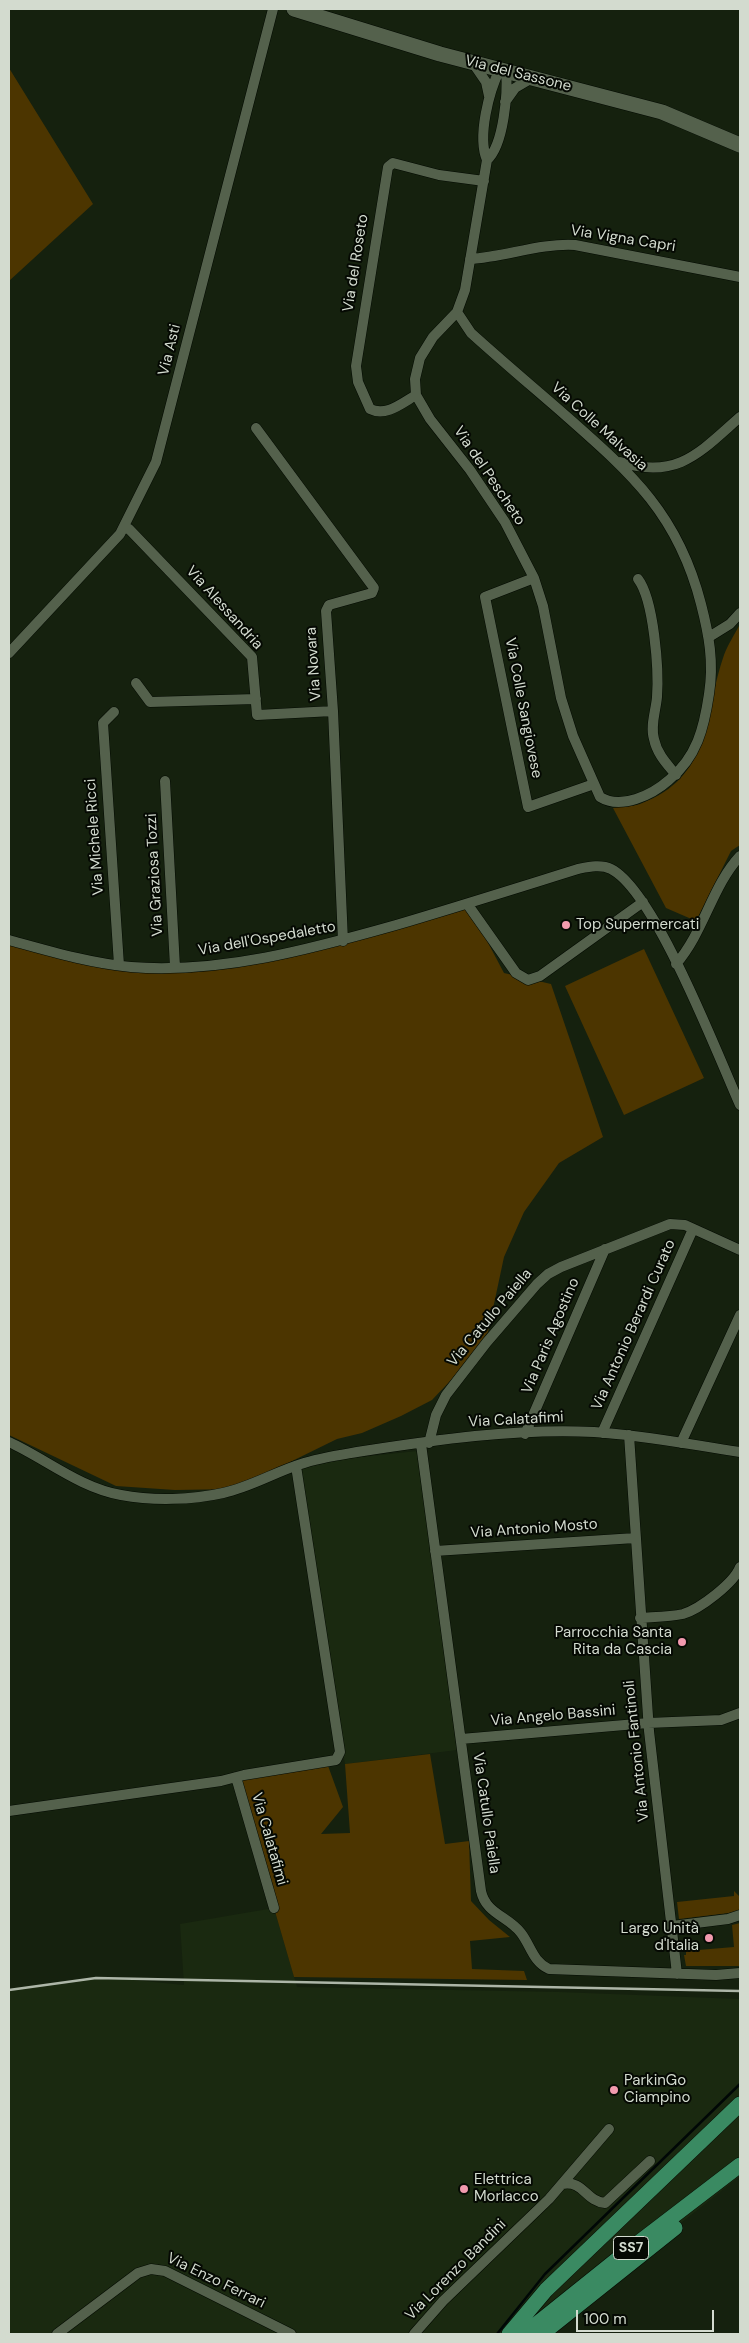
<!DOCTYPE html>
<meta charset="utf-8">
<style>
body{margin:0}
#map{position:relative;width:749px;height:2343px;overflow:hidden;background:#15210e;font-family:"DM Sans",sans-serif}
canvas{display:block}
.frame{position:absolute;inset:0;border:10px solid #d3dbcf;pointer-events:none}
.scale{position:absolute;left:576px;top:2310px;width:138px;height:22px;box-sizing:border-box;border:2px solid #d3dbcf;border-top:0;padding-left:6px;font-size:15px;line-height:18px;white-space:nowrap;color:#d3dbcf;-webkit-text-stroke:4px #050903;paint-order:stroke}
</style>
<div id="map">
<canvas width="749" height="2343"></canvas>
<div class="frame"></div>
<div class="scale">100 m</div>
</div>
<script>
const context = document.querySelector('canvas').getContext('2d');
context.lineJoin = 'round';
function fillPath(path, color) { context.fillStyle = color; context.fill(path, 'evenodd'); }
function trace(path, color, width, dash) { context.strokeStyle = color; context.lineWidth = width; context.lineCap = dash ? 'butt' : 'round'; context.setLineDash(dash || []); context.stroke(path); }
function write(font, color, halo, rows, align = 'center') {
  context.font = font + ' "DM Sans",sans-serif'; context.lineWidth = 4; context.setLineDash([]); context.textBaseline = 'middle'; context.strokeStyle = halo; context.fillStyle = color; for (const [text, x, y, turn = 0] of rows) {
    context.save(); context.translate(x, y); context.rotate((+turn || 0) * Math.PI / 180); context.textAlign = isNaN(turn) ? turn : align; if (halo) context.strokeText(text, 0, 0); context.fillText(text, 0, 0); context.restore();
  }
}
fillPath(new Path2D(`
 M417,1451L457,1750L345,1764L299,1470L325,1461Z
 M274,1908L297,1987L559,1992L740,1999V2176L541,2334H9V1990L96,1978L124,1979L184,1985L180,1924Z`), '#1a2910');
fillPath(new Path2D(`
 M9,68L93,204L9,281Z
 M740,624V845L731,851L696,921L666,908L613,808C622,806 631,807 640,804C713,777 703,715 724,655C728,644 735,634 740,624Z
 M468,905L504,973L551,984L603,1137L559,1163L524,1212L504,1257L488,1332L451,1380L432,1400L401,1416L362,1433L337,1439L235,1489L175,1490L116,1486L9,1435V940L119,965L239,962Z
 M644,949L704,1078L624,1115L565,986Z
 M430,1754L445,1844L469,1841L471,1901L489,1920L510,1937L470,1941L472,1969L524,1971L527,1980L294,1977L236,1777L327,1763L343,1807L321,1834L350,1833L345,1764Z
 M734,1891L740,1897V1910L737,1912L679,1919L677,1902L734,1896Z
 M740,1923V1966H686L684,1955H686V1951L734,1947L732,1925Z`), '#4c3500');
trace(new Path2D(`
 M497,2334L545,2274L740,2084`), '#000706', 2.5);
const minor = new Path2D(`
 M473,63L486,82L489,96
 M505,102L515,88L532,78
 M487,160C477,137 489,91 500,69
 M470,259C505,257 540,243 575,245L740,277
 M457,312L471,333C502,361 534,388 565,415C632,474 678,514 701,604C709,635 714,662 709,694C704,728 697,757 669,780C652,795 621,810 600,797L573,736L561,698L543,606L534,578L505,522L470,470L430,419L416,395L415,379L420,358L433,337L457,312L465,290L487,160C504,145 508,92 506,71
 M416,395C402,403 386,417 370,409L358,382L356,366L388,167L393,163L439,175L484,181
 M256,428L374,588L372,593L329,605L326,611L333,711L343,941
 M620,462C678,480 700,452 740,417
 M123,528L129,529L252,657L257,715L333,711
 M534,578L485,597L528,807L594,784
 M638,579C654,600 659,670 657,697C656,710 650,726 654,739C657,754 667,764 676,775
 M709,637L730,624L740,613
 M9,653L120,534L156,462L273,9
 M136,683L150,702L256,699
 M114,712L103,723L119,965
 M165,781L175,967
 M468,905L516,973L528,980L540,976L643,902
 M9,940C49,951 89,963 131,967C220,974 311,949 396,925C457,907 517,888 578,869C588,867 601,864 611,869C655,891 718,1056 740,1105
 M676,964C704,932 712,886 740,856
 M602,1433L693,1229
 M525,1434L605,1249
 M629,1435L649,1731L677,1974
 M9,1442C46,1459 80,1488 121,1495C153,1501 192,1500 223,1493C251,1487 275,1472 301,1464C318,1458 339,1455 357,1452C434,1440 516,1428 594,1432C643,1435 692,1445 740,1452
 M429,1443L436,1415L446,1395L487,1342L537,1284L548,1274L561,1267L670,1224L685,1225L740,1250
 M681,1443L740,1315
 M421,1444L481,1891C486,1914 508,1916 521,1933C531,1946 533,1962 549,1969L716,1975L740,1973
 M435,1551L635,1538
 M640,1618C654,1617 670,1617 683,1614C700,1609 734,1583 740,1567
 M461,1739L648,1723L721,1720L740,1713
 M236,1777L274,1908
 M9,1811L221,1781L244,1775L336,1760L340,1752L296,1466
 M672,1926L728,1919L740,1915
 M562,2184C584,2180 585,2201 605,2203L650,2161
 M57,2334L138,2273L151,2269L165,2271L291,2334
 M414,2334L443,2301L549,2199L609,2129`);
const secondary = new Path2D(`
 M294,9L440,54L662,112L740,145`);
const primary = new Path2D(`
 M509,2334L546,2290L740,2104
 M524,2334L625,2253L740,2165
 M542,2334L675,2228`);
trace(minor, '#030a00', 11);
trace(secondary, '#030a00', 16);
trace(primary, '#030a00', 16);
trace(minor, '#54614c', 10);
trace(secondary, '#54614c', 15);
trace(primary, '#3a8a62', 15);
trace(new Path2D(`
 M9,1990L96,1978L740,1991`), '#adb6a8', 2.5);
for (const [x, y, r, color] of [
 [566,925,5,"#f29aae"],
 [682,1642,5,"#f29aae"],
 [709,1938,5,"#f29aae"],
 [614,2090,5,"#f29aae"],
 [464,2189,5,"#f29aae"]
]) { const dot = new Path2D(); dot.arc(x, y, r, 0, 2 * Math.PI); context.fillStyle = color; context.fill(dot); trace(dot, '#050903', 2); }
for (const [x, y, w] of [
 [631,2248,35]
]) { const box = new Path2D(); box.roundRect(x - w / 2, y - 11.5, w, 23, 4); context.fillStyle = '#050903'; context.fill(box); trace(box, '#d3dbcf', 1); }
write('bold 14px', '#d3dbcf', null, [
 ["SS7",631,2248]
]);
write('15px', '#d3dbcf', '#050903', [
 ["Via del Sassone",518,74,14],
 ["Via Vigna Capri",623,239,9],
 ["Via del Roseto",356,263,-81],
 ["Via Asti",170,350,-76],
 ["Via Colle Malvasia",599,427,42],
 ["Via del Pescheto",489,476,56],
 ["Via Alessandria",224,608,48],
 ["Via Novara",314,664,-94],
 ["Via Colle Sangiovese",523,708,79],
 ["Via Michele Ricci",95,837,-94],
 ["Via Graziosa Tozzi",155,875,-93],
 ["Via dell'Ospedaletto",267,939,-10],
 ["Via Catullo Paiella",490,1318,-50],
 ["Via Antonio Berardi Curato",634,1325,-66],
 ["Via Paris Agostino",551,1336,-67],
 ["Via Calatafimi",516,1420,-3],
 ["Via Antonio Mosto",534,1529,-4],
 ["Via Angelo Bassini",553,1716,-5],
 ["Via Antonio Fantinoli",637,1751,-96],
 ["Via Catullo Paiella",486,1813,82],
 ["Via Calatafimi",269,1839,74],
 ["Via Lorenzo Bandini",456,2270,-45],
 ["Via Enzo Ferrari",216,2281,26]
]);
write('15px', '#d3dbcf', '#050903', [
 ["Top Supermercati",576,925],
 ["Parrocchia Santa",672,1633,"right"],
 ["Rita da Cascia",672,1650,"right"],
 ["Largo Unità",699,1929,"right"],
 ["d'Italia",699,1946,"right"],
 ["ParkinGo",624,2081],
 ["Ciampino",624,2098],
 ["Elettrica",474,2180],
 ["Morlacco",474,2197]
], 'left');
</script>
